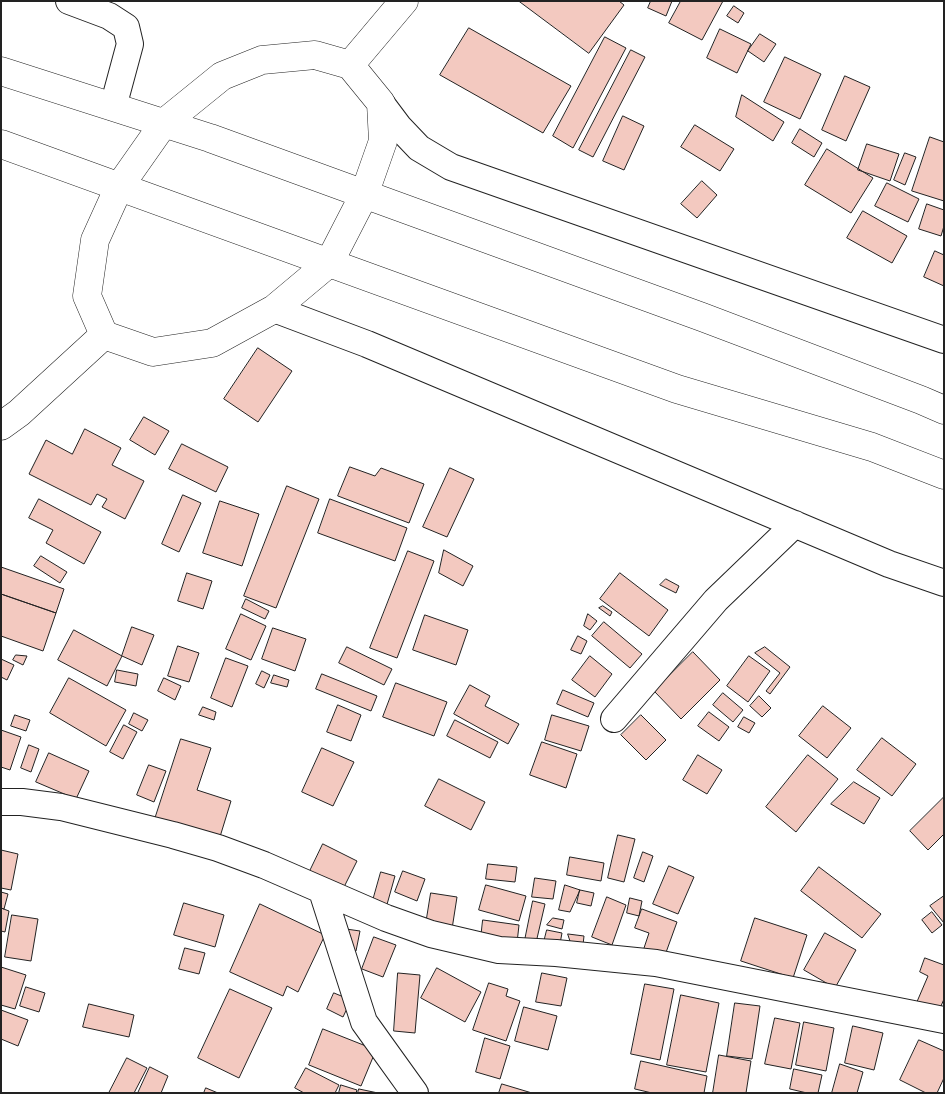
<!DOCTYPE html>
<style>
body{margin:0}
#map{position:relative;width:945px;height:1094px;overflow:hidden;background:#fff;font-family:"Alegreya Sans",sans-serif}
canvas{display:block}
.frame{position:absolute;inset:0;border:2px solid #222;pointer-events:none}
</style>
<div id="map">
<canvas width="945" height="1094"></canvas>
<div class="frame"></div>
</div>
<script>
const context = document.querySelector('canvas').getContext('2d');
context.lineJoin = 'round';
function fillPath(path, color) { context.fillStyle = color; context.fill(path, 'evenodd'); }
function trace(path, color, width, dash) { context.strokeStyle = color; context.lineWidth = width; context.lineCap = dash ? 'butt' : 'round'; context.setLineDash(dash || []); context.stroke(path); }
const building = new Path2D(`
 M519,1H619L624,5L589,53Z
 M651,1H672L666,16L648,8Z
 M681,1H723L702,40L669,23Z
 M734,6L744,13L738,23L727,16Z
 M469,28L571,86L543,133L440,75Z
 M720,29L751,44L737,73L707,58Z
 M760,34L776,44L764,62L748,51Z
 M605,37L626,48L573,148L553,136Z
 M631,50L645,57L593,157L579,150Z
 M785,57L821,74L800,119L764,102Z
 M845,76L870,87L846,141L822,130Z
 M742,95L784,122L773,141L736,117Z
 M623,116L644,126L624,170L603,161Z
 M695,125L734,149L720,171L681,147Z
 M800,129L822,143L814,157L792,143Z
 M930,137L944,142V201L912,191Z
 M867,144L899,154L890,181L858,170Z
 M827,149L873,178L851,213L805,185Z
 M905,153L916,157L905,185L894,180Z
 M702,181L717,195L697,218L681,204Z
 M887,183L919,199L908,222L875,206Z
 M927,204L944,210V226L941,236L919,229Z
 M863,211L907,236L892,263L847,238Z
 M935,251L944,255V286L924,277Z
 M258,348L292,371L258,422L224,399Z
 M144,417L169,431L155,455L130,440Z
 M85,429L121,448L112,465L144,481L125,519L102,507L107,499L97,494L91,505L29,474L46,440L72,454Z
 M182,444L228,467L216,492L169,469Z
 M350,467L375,476L381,468L424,484L409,523L338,496Z
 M450,468L474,479L447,537L423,527Z
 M287,486L319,499L276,608L244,596Z
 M183,495L201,503L179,552L162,544Z
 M39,499L101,532L84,564L46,543L53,530L29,518Z
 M330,499L407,528L395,561L318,533Z
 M220,501L259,514L242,566L203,553Z
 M444,550L473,566L463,586L439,573Z
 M408,551L434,561L397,658L370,648Z
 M41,556L67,572L60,583L34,566Z
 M1,567L64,589L56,613L1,594Z
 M187,573L212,581L203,609L178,601Z
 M620,573L668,610L649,636L600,599Z
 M666,579L679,586L676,593L660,585Z
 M1,594L56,613L43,651L1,636Z
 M246,599L269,611L265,619L242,608Z
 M603,606L612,612L610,616L599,608Z
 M241,614L266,626L251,660L226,649Z
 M588,614L597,621L590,630L584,626Z
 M425,615L468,630L456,665L413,650Z
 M604,622L642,654L630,668L592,636Z
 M132,627L154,635L142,665L122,656Z
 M273,628L306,639L295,671L262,659Z
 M74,630L122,656L107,686L58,660Z
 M578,636L587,641L581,654L571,650Z
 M178,646L199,653L189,682L168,676Z
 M347,647L392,669L384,685L339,663Z
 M765,647L790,667L770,694L766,691L780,673L755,653Z
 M693,652L720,680L681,719L654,691Z
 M16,655L27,656L23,665L13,660Z
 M590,656L612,674L595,697L572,680Z
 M749,656L770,671L748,702L727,686Z
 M226,658L248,666L232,707L211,698Z
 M1,659L14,665L7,680L1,677Z
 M117,670L138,674L136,686L115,682Z
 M262,671L270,675L264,688L256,684Z
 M322,674L377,696L371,711L316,689Z
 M274,675L289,680L287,687L271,683Z
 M69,678L126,710L106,746L50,713Z
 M164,678L181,686L175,700L158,691Z
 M396,683L447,702L434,736L383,717Z
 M470,685L490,696L485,706L519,724L508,744L454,714Z
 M563,690L594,703L588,717L557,704Z
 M723,693L743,710L733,722L713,705Z
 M759,696L771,708L762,717L750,706Z
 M338,705L361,715L351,741L327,732Z
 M823,706L851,728L827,758L799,736Z
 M203,707L216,712L214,720L199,715Z
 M709,712L729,727L719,741L698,726Z
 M134,713L148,720L142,731L129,724Z
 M15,715L30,720L26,731L11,726Z
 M552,715L589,726L581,751L545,740Z
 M641,715L666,740L646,760L621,735Z
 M744,717L755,723L749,733L738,727Z
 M455,720L498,742L490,758L447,736Z
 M124,725L137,732L123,759L110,752Z
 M1,730L21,737L10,770L1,767Z
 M882,738L916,764L892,796L857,770Z
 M181,739L211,748L197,790L231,801L219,840L155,819Z
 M542,742L577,754L566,788L530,775Z
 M29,745L39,749L31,772L21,768Z
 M322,748L354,762L333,806L302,792Z
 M49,753L89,771L76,799L36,782Z
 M698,755L722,770L707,794L683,780Z
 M808,755L838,779L796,832L766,807Z
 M149,765L166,771L154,802L137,795Z
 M439,779L485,802L471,830L425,806Z
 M854,782L880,798L864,824L831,804Z
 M944,797V834L928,850L910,831Z
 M618,835L635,839L624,882L608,878Z
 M323,844L357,861L344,887L310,871Z
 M1,850L18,854L11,890L1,888Z
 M643,852L653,856L644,882L634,878Z
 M570,857L604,863L601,881L567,875Z
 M488,864L517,867L515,882L486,879Z
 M669,866L694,877L678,914L653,904Z
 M819,867L881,914L862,938L801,891Z
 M403,871L425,879L417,901L395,892Z
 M381,872L395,876L386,908L372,904Z
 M535,878L556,881L553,899L532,897Z
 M486,885L526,896L519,921L479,910Z
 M565,885L580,890L570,912L559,910Z
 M580,890L594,893L591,906L577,903Z
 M1,892L8,894L4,909L1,908Z
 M431,893L457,897L452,929L426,924Z
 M944,896V923L930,906Z
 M607,897L626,905L612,945L592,937Z
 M630,898L642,901L639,916L627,913Z
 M533,901L545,904L535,947L524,945Z
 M184,903L224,915L215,947L174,935Z
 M260,904L325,935L298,992L287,986L283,996L230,972Z
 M1,908L9,911L5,932L1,931Z
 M642,909L677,922L664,958L643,951L649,933L635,928Z
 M932,912L942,925L932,933L922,920Z
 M12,915L38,919L31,961L5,957Z
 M553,918L564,920L562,929L547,925Z
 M755,918L807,935L793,978L741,961Z
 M483,920L519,925L517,943L481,938Z
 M346,929L360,931L356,951L342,949Z
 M547,930L562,933L559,949L543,946Z
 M825,933L856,950L835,988L804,970Z
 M568,934L584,936L583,945L571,943Z
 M374,937L396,945L383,977L362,969Z
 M185,948L205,953L199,974L179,969Z
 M925,958L944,965V999L938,1013L916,1004L928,976L920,972Z
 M1,967L26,975L15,1009L1,1005Z
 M437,968L481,992L465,1022L421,998Z
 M398,973L420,975L415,1033L394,1031Z
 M542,973L567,978L561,1006L536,1002Z
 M489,983L508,989L506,996L520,1001L506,1041L473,1030Z
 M645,984L674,989L660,1060L631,1054Z
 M26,987L45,993L39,1012L20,1006Z
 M230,989L272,1008L239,1078L198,1058Z
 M334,993L351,1000L343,1017L327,1009Z
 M681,995L719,1003L706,1072L667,1065Z
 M735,1003L760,1006L752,1059L727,1056Z
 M89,1004L134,1015L129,1037L83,1027Z
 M524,1007L557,1016L548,1050L515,1041Z
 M1,1010L28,1020L18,1046L1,1039Z
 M775,1018L800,1023L791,1069L765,1064Z
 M804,1022L834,1028L826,1071L796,1065Z
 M853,1026L883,1033L874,1070L845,1063Z
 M323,1029L376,1050L361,1086L309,1065Z
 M485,1038L510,1046L500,1079L476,1072Z
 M919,1040L944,1051V1078L937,1093H926L900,1080Z
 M719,1055L751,1061L746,1093H713Z
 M127,1058L147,1068L134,1093H109Z
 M641,1061L707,1076L704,1093H652L635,1089Z
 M840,1064L863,1072L857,1093H832Z
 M150,1067L168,1076L161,1093H138Z
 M306,1068L339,1085L335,1093H304L295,1088Z
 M794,1069L822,1075L818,1093H807L790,1089Z
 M502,1084L532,1093H499Z
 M341,1085L357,1090L356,1093H339Z
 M206,1088L218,1093H204Z
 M359,1089L378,1093H358Z`);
fillPath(building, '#f3c9c0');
trace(building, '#222', 1);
const street = new Path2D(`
 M69,1L109,16L126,27L130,44L113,107
 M381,103L399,127L419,148L451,167L944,340
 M274,309L367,344L889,564L944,583
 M614,719L716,600L795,524
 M1,802H22L61,807L173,835L218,848L264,865L386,918L431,934L499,950L556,953L656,963L944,1020
 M322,891L364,1022L415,1093`);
const secondary = new Path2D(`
 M315,55L350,65L381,103L383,141L364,195L329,263L274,309L212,343L153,352L104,335L87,296L95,240L119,187L164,123L222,76L262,60Z
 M350,65L404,1
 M1,426L19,413L104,335`);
const highway = new Path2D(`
 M1,71L210,138L702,317L921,400L944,410
 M1,144L677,389L872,447L944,475`);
trace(street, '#222', 28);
trace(secondary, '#222', 29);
trace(highway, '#222', 29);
trace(street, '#fff', 26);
trace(secondary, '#fff', 28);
trace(highway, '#fff', 28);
</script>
